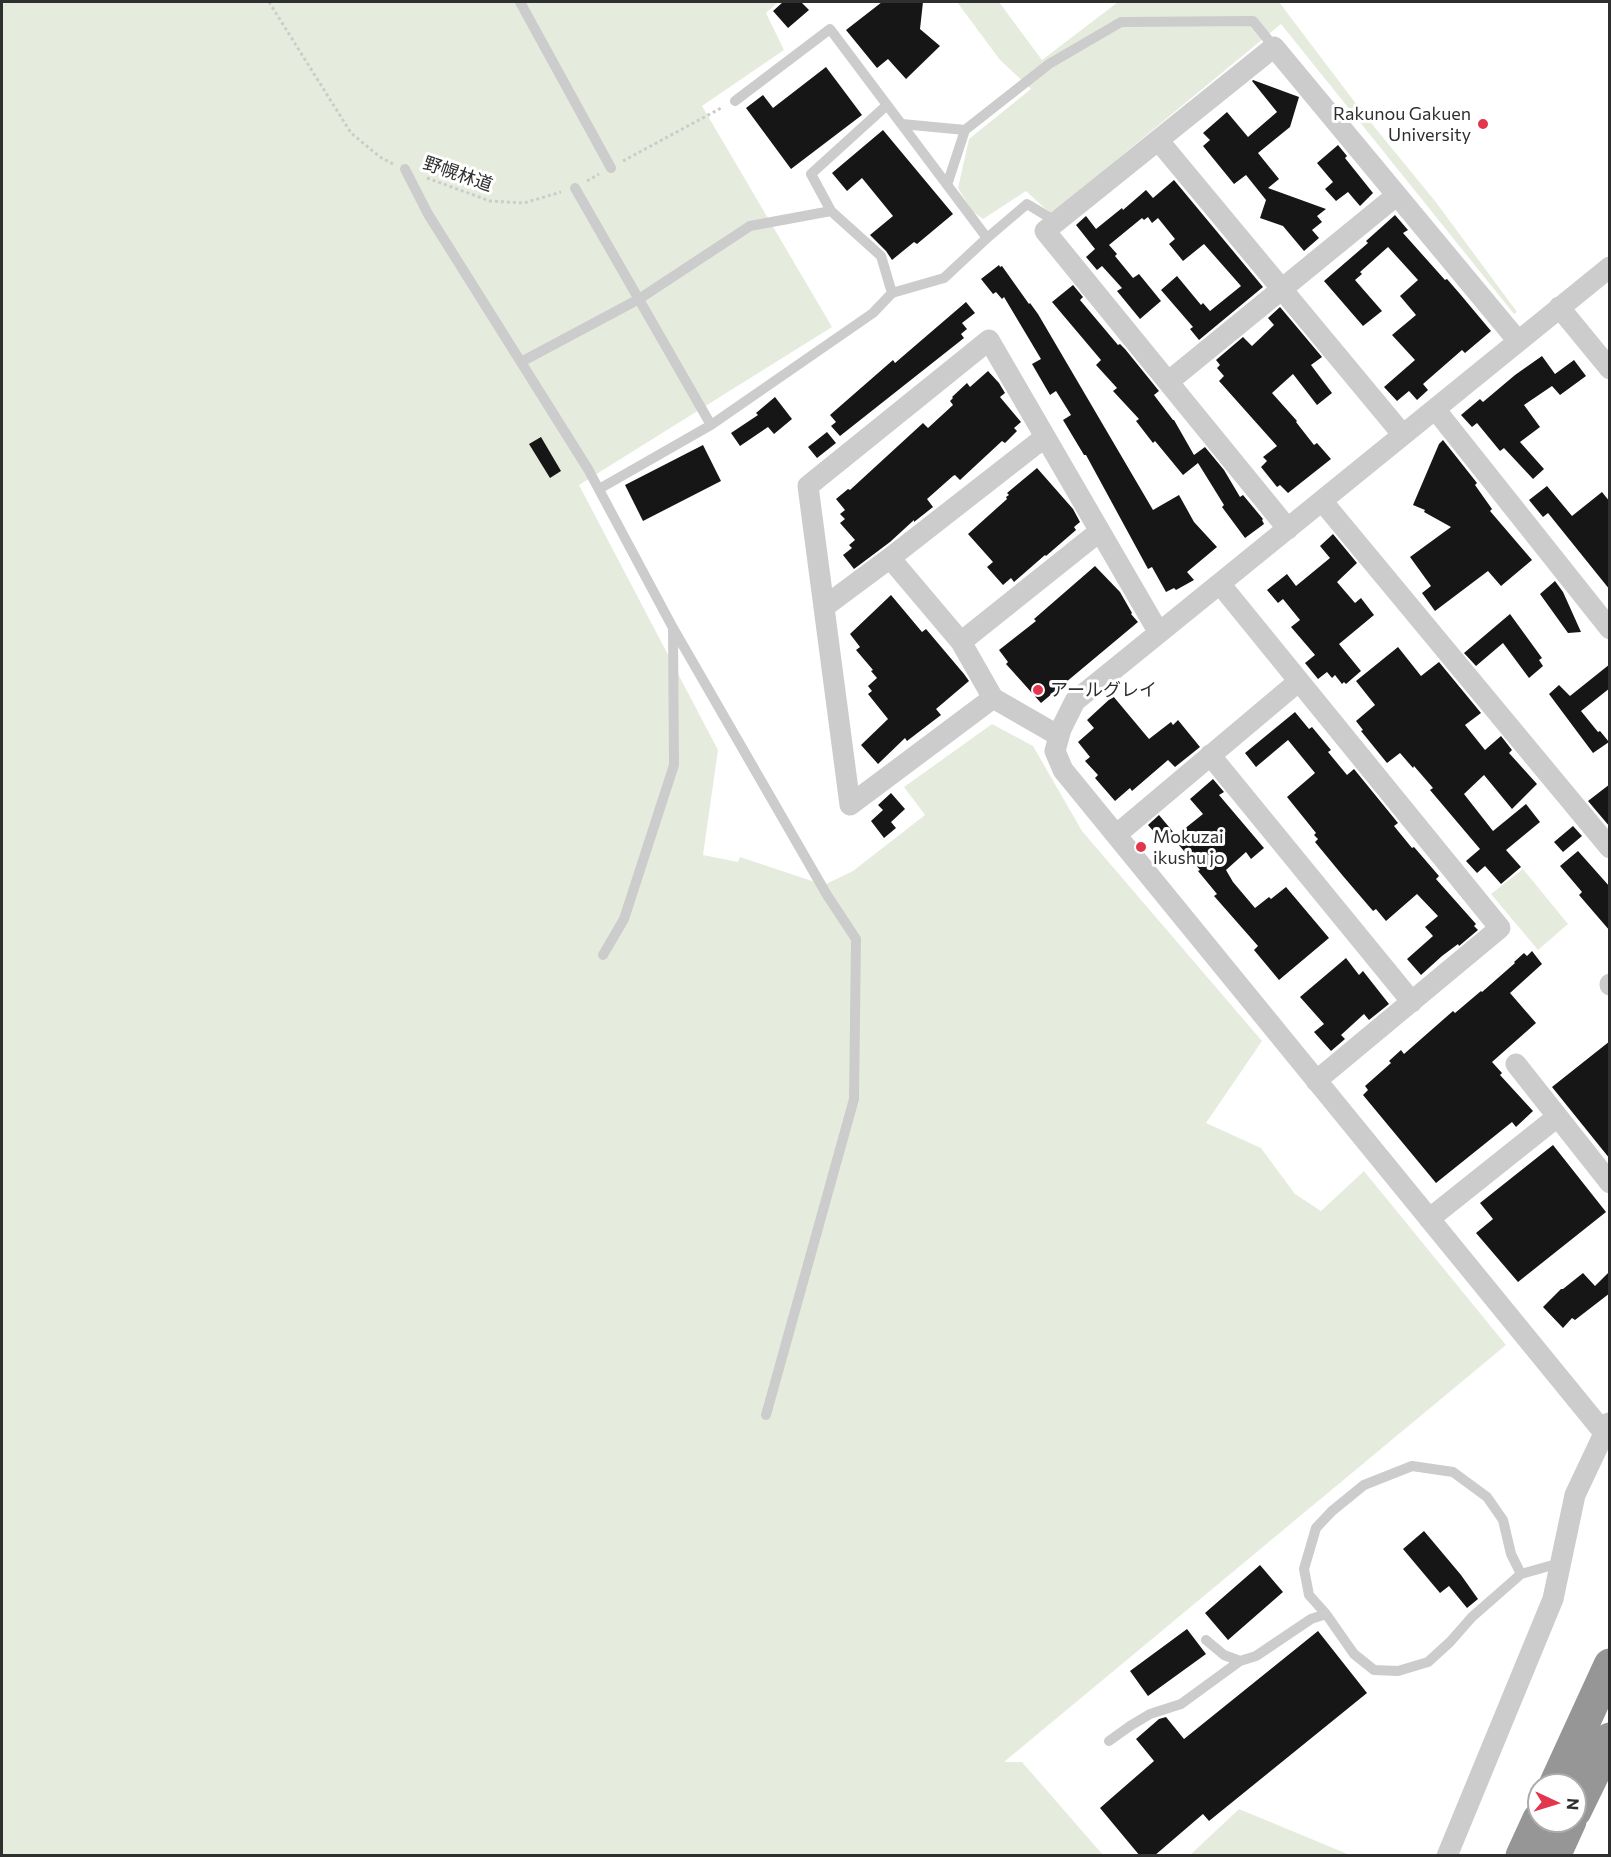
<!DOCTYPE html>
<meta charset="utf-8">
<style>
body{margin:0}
#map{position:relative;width:1611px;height:1857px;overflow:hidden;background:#fff;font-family:Commissioner,sans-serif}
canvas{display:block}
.frame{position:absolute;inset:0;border:3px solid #2f2f2f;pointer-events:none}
.north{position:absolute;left:1527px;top:1773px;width:60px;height:60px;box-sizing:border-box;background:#fff;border:2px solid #acacac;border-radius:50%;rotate:94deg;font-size:16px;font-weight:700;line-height:24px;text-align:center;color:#2f2f2f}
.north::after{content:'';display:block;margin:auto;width:21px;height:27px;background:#e1364e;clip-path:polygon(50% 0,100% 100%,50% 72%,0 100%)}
</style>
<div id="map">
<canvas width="1611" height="1857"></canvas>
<div class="frame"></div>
<div class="north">N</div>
</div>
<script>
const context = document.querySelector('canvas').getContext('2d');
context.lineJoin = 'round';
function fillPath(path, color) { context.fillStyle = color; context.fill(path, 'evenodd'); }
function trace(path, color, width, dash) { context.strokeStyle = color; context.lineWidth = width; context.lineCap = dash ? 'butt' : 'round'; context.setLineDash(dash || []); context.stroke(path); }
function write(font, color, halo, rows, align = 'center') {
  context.font = font + ' Commissioner,"Noto Sans JP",sans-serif'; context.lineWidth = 6; context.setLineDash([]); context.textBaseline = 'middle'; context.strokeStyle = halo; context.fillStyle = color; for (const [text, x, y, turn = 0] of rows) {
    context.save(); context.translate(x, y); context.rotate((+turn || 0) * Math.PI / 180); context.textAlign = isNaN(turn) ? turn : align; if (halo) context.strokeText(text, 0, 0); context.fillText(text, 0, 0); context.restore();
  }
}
fillPath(new Path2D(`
 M2,2H778L766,13L784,50L702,106L832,327L579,485L718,750L703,855L738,862L740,857L824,885L853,871L925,815L904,787L992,724L1033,746L1082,831L1262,1041L1206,1123L1261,1148L1295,1194L1321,1211L1364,1171L1506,1345L1004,1762H1022L1103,1855L2,1856Z
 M957,2H999L1042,60L1118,2H1279L1363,113L1435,201L1517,312L1514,314L1281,24L1051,214L1026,191L983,219L972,211L958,188L969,139L1031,89L1000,60Z
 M1523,869L1568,924L1538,950L1491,894Z
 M1239,1809L1350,1855H1190Z`), '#e6ecdd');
fillPath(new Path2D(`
 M783,2H801L809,10L788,28L773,11Z
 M882,2H923L920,29L940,46L906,79L888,59L877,68L846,30Z
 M826,67L862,115L791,169L746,108L763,95L773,108Z
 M1253,80L1299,97L1290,127L1258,153L1279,179L1268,188L1326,209L1317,216L1322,222L1312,230L1319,238L1304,251L1283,226L1260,218L1266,200L1246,175L1234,184L1203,146L1210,140L1203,133L1227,112L1248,137L1277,112L1252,81Z
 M883,130L953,214L917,244L914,242L892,260L886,251L870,235L893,216L862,178L847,191L832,173Z
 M1338,145L1347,156L1345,158L1373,193L1360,206L1348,192L1336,201L1325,189L1333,182L1317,163Z
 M1174,180L1263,287L1199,340L1190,329L1193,327L1161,290L1177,276L1201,305L1203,303L1210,311L1241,286L1204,244L1183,261L1169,244L1175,239L1158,218L1152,223L1148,217L1144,220L1142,218L1109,245L1117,254L1115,256L1133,278L1139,274L1161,301L1140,319L1117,291L1122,288L1102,266L1097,270L1086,257L1095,249L1076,225L1086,216L1096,229L1122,208L1123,210L1146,190L1153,198Z
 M1395,215L1408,230L1403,233L1445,280L1447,279L1460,294L1491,331L1465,353L1462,350L1423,384L1428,390L1417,400L1409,391L1397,401L1384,387L1415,360L1392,335L1416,315L1400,296L1418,280L1388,247L1360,272L1362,274L1355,280L1382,311L1363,326L1324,281L1368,243L1366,241Z
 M999,265L1000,267L1002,266L1029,304L1030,303L1038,314L1153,510L1179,495L1194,522L1217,547L1187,572L1194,580L1176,590L1174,588L1166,592L1152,567L1148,569L1086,455H1084L1063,420L1071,415L1056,391L1050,395L1032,364L1041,359L1004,297L1002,299L996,292L993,294L981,279Z
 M1073,285L1083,297L1080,300L1118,345L1120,344L1125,349L1159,391L1154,395L1173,420H1174L1194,455L1205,447L1224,470L1240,497L1243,495L1263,519L1262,520L1264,524L1245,538L1222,507L1224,505L1198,463L1183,475L1155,441L1153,443L1136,421L1139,419L1113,391L1117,388L1096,365L1101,360L1052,302Z
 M966,302L975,313L962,323L967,329L961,334L964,338L840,436L831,426L836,422L830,415L893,360L895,363Z
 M1280,307L1322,357L1311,365L1332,393L1317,405L1293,374L1272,393L1297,421L1296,422L1314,445L1317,443L1331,459L1288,493L1280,485L1277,487L1261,467L1267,461L1263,457L1277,446L1219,381L1224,376L1217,368L1220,365L1216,360L1243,337L1252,346L1274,325L1268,318Z
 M1542,356L1555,374L1574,360L1586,376L1560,395L1552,386L1524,405L1540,427L1520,442L1544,469L1533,479L1504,448L1500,451L1477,423L1472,427L1461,415L1480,399L1483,402L1515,375Z
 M988,371L999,383L1005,393L1000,397L1021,422L1014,428L1017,431L1005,443L1002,441L960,480L955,475L953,476L927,499L933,507L914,522V520L890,542L854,569L843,555L852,548L849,545L855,540L840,523L845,519L840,514L845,510L836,499L848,489L850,490L923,423L928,428L953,405L950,401L953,398L952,397L967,383L970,387Z
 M775,397L792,419L774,434L768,427L740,446L731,433L758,415L756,413Z
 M827,432L836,443L817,458L808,447Z
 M541,437L561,471L550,478L529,444Z
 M1443,440L1477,483L1475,485L1492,509L1490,511L1532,560L1501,586L1488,571L1435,611L1422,593L1431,586L1410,557L1451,527L1424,512L1425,510L1413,505L1439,444Z
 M703,445L721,481L643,521L625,485Z
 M1037,468L1073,509L1080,522L1074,527L1076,530L1046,556L1045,555L1014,582L1011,578L1003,585L987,567L993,562L968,534L1007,499L1006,497L1009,495L1007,493Z
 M1547,486L1572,516L1602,492L1610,502V590L1548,513L1543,517L1529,500Z
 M1333,534L1357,563L1337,582L1355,603L1361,598L1374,615L1339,644L1361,671L1346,684L1344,682L1342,684L1335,675L1332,678L1327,672L1318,679L1305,663L1315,655L1291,627L1300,620L1283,599L1278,603L1267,590L1287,574L1296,586L1330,558L1320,546Z
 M1095,566L1120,592L1132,613L1131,614L1138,622L1041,703L1006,664L1008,662L999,650L1036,621L1034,619Z
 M1555,581L1563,592L1581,632L1568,633L1540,594Z
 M891,595L922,632L926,629L964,674L969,681L936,709L941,715L907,741L905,738L878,764L861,745L888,719L868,694L872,691L868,686L877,678L871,671L873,670L856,650L860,647L850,634Z
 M1510,614L1542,658L1539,660L1543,666L1529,678L1503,643L1476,666L1464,653Z
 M1398,647L1421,676L1439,662L1481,713L1465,725L1485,750L1501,736L1512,750L1509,753L1537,784L1512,809L1484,775L1464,794L1493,831L1526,804L1540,822L1506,850L1521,867L1501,884L1485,866L1477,873L1466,861L1480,849L1430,790L1433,788L1414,766L1413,768L1400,753L1387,763L1361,731L1363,730L1356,721L1375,705L1356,681Z
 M1610,664V688L1581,711L1598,732L1600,731L1609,742L1593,753L1549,694L1559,685L1570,696Z
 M1113,696L1149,739L1171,722L1173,725L1178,720L1200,747L1175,767L1168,760L1132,791L1130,788L1115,801L1095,778L1098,775L1085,761L1090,757L1078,742L1094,728L1087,720Z
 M1295,712L1309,729L1312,727L1331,750L1328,752L1347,775L1354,769L1398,823L1394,826L1412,848L1414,847L1439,876L1436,879L1476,924L1474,926L1478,930L1459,946L1458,944L1442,956L1421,975L1407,959L1433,936L1425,927L1438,916L1417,894L1386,921L1376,909L1373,911L1343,876L1315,842L1318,839L1314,835L1316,833L1287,797L1315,773L1288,740L1256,767L1245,753Z
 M1213,779L1224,792L1219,795L1264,848L1251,859L1246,852L1226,870L1233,882L1255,908L1269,897L1271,899L1286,887L1329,938L1279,980L1254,950L1258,946L1214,896L1217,894L1198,871L1200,870L1173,838L1203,814L1190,799Z
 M1610,784V827L1588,801Z
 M891,793L905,809L891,822L896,828L884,838L871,821L883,810L878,805Z
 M1159,815L1174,833L1163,842L1148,825Z
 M1573,826L1582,836L1563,852L1554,842Z
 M1578,851L1610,887V931L1579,895L1582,892L1560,866Z
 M1532,951L1542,964L1510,993L1536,1023L1492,1062L1502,1073L1500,1075L1533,1111L1516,1127L1512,1122L1436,1183L1363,1095L1368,1090L1365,1086L1391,1063L1389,1061L1401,1050L1404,1054L1453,1011L1455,1013L1481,991L1482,992L1515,963L1514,962L1524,953L1527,956Z
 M1346,958L1359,975L1363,971L1389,1004L1369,1020L1364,1014L1341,1035L1345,1039L1331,1051L1314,1032L1324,1024L1300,997Z
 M1610,1041V1159L1552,1087Z
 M1553,1145L1606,1212L1518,1282L1476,1233L1493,1219L1480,1203Z
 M1610,1271V1293L1575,1320L1572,1318L1563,1328L1543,1307L1561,1289H1563L1583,1273L1595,1286Z
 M1424,1531L1461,1575L1478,1599L1467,1608L1449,1586L1440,1593L1403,1549Z
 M1260,1565L1283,1592L1228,1640L1205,1613Z
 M1187,1629L1206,1654L1148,1696L1130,1671Z
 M1318,1631L1367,1693L1209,1821L1203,1814L1154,1856H1140L1100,1808L1154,1761L1136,1739L1159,1719L1166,1717L1184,1739Z`), '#161616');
trace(new Path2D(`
 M269,2L351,133L380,157L393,164
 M623,161L723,107
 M427,178L490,201L524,203L561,192
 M587,181L599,174`), '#ccc', 3, [3, 3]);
trace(new Path2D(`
 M520,2L611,168
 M735,101L830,29L987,238L944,278L892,293
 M902,124L965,130L947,185
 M965,130L1049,64L1121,22L1253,21L1274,47
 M405,169L428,214L588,469L673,628L827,895L856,939L854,1099L766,1415
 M575,188L711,425L599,489
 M831,211L811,174L887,105
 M987,238L1027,204L1057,222
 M521,362L639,299L750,226L831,211L881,256L892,293L873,313L711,425
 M603,955L624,919L674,765L673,629
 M1521,1574L1511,1554L1503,1520L1487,1497L1453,1472L1412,1466L1364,1485L1332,1511L1316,1528L1304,1569L1309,1595L1326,1614L1354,1654L1374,1670L1398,1671L1428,1662L1450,1642L1472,1617L1521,1574L1560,1563
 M1206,1640L1224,1655L1240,1661L1256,1656L1311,1619L1326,1614
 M1109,1741L1130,1726L1150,1714L1181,1704L1240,1661`), '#ccc', 10);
trace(new Path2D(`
 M1158,140L1403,435
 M1610,267L1075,701L1061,729L1055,751L1063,770L1610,1440
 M1559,307L1610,369
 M1168,382L1397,195
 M1435,409L1610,629
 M1322,501L1610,848
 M1288,529L1045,231L1274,47L1518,341
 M890,558L961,642L993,698L1059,736
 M1220,584L1500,928L1316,1081
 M824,607L890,558L1045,437
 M961,642L1100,531
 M993,698L850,805L808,486L989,340L1159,633
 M1210,755L1412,1002
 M1116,835L1299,681
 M1610,984V985
 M1516,1064L1610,1183
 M1429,1219L1557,1117
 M1447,1856L1553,1599L1575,1495L1609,1423`), '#ccc', 21);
trace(new Path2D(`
 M1555,1785L1610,1665
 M1575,1811L1610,1739
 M1522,1856L1539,1819
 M1554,1856L1570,1821`), '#969696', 33);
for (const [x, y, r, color] of [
 [1483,124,6,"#e1364e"],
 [1038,690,6,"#e1364e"],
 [1141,847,6,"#e1364e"]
]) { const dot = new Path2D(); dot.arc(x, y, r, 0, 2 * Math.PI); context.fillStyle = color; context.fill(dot); trace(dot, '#fff', 2); }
write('18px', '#2f2f2f', '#fff', [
 ["Rakunou Gakuen",1471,114,"right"],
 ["University",1471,135,"right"],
 ["アールグレイ",1050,690],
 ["Mokuzai",1153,837],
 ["ikushu jo",1153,858]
], 'left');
write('18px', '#2f2f2f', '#fff', [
 ["野幌林道",458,174,19]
]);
</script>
